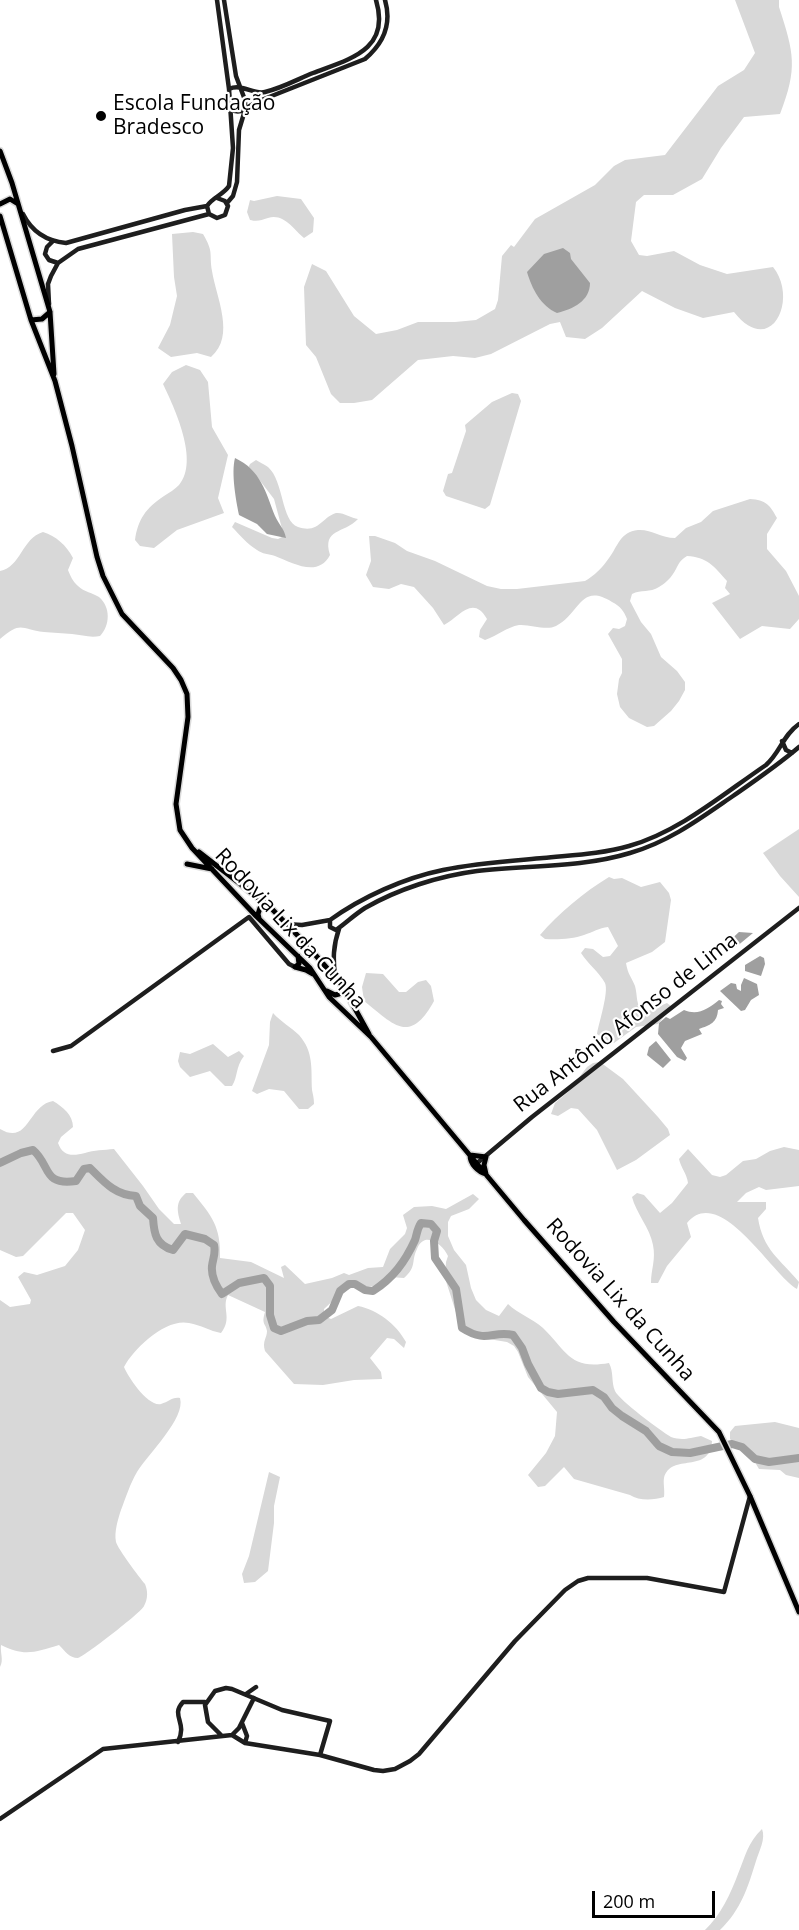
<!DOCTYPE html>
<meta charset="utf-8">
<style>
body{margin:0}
#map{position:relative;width:799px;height:1930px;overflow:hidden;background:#fff;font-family:"Open Sans",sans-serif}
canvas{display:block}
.scale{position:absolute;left:592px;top:1891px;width:123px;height:27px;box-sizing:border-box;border:3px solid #000;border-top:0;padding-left:8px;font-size:18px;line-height:21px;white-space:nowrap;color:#000;-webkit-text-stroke:4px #fff;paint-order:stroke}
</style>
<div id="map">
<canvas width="799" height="1930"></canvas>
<div class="scale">200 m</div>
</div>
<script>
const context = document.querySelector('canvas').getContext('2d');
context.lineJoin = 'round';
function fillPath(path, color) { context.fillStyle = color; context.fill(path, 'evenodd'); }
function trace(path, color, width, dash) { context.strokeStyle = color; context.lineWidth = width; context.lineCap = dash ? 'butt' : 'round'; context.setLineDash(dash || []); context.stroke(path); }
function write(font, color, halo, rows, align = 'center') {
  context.font = font + ' "Open Sans",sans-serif'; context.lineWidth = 4.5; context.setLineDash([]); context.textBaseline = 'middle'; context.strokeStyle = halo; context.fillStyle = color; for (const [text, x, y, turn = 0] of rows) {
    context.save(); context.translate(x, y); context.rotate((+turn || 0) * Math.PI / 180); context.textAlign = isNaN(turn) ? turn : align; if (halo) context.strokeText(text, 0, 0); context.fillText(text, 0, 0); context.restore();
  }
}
fillPath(new Path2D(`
 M735,0H779V7C794,53 798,68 780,114L744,117L721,148L702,179L673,195H644L636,202L631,241L639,255L647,256L674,251L700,265L727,274L773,267C799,299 771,359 734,312L703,318L675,308L642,291L602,328L585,339L566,337L560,322L550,324L491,354L475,358L453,356L418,360L372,400L354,403H340L331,394L316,357L306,345L304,287L312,264L326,271L354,316L376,334L397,330L418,322H455L476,320L495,309L498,300L502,256L511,245L514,247L535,219L595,185L614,166L625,160L665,155L718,86L744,70L755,53Z
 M277,196L301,199L314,218L313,232L304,238C294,230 284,213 268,218C261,220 258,222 250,220L247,212L250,200L254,201Z
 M193,232L203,234C214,253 209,252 212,271C216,297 236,336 211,357L197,353L171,357L158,348L170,325L177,296L174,277L172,234Z
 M186,365L200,370L208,382L212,427L228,455L218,498L224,513L177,530L154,548L140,546L135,540C138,519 146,508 164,496C169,493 175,489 179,485C200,461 174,407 163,384L172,372Z
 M512,393L518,394L521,401L490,505L485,509L446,496L443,491L448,474L452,473L466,431L465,425L492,402Z
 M256,460C259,462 264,464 268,467C284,481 281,521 298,527C319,534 322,517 336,513C343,512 351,518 358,519C344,534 322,528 330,555C318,578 293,563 275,556C269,554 262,554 257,550C247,544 240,535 232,527L235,522L272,538L278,539L284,536L274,499L258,478L247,470L250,464Z
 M750,499C766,500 770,505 777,518L767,534V549L786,571L799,596V619L790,629L762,626L740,639L712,603L730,594L725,588L727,581C714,566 707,557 687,556C678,561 678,567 673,574C670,579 664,584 659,587C650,593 641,589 632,594L630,601L641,622L651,634L661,657L677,671L685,682V690L679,701L671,711L654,726L647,727L629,718L620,707L617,694L619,679L622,673V659L608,634L613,628L619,629L625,626L627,619C624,611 620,606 612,602C580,582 580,614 556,626C546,631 530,624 519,625C507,627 497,636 485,640L479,637L480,630L487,619C473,594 459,617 444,625L433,608L414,587L401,584L389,589L373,587L366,575L371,561L369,536H375L395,543L407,551L435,561L487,586L501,589H517L585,581C594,576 603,567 609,558C618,546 620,532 638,530C651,529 661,538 675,538L686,528L701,522L713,511Z
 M43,532C56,536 66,545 73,558L68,570C70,575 73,582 78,586C84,592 93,593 99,597C111,607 110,626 100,636C90,638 82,635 72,634C63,633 53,633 44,632C21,630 22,620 0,639V571C21,567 22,538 43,532Z
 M799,829V897L780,876L763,853Z
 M609,877L614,879L622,878L641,887L660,882L669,893L671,900L665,942L652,952L626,963C628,975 631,976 635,986C638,997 635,1004 644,1013L667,1003L672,1007L658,1024L636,1027L614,1043L608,1042L597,1034C599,1022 609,992 605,983C599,972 588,964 581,953L585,948L593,949L603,957L610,956L618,946L608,927C599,928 593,932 584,935C573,939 557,940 545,939L540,935C559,913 584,892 609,877Z
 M366,973L383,974L399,992H406L418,982L426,980L431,986L434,1001C410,1045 394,1025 364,1001L362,987Z
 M273,1013C281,1022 291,1027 299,1035C314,1052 311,1069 312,1090C313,1095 314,1098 314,1104L308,1109H299L284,1091L269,1089L257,1094L252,1091L269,1045L270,1022Z
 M213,1044L228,1057L239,1051L244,1056C235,1068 238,1077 232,1086H225L210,1071L190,1077L180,1067L178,1061L180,1052L190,1054Z
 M600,1062L623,1079L658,1117L668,1129L670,1135L636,1160L617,1170L597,1130L578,1109L571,1108L558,1116L551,1114L555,1103L568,1092L587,1067L593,1063Z
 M53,1101C63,1107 73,1115 73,1127L61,1137L58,1143C63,1157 73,1156 85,1153C94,1150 104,1150 114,1149L143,1186L159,1209L174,1224H181C177,1211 175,1202 186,1193H193C212,1216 221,1227 220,1258L251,1262L284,1278L281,1267L285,1265L305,1284L332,1278L344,1273L349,1275L368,1268L383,1267L390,1249L405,1234L407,1228L403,1215L414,1207L432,1206L446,1209L473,1194L479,1199L469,1209L451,1216L448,1222V1236L454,1250L466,1265L471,1288L476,1300L486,1310L499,1316L508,1304C518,1314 532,1318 543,1328C567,1351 569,1370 609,1363C614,1372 611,1382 615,1391C619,1400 661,1431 671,1437C683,1441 689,1438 701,1436L712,1441C710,1475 671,1452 664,1478C663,1483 665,1490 664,1497C654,1500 639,1501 630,1495L574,1479L564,1467L545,1486L538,1487L528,1475L546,1453L555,1436L557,1412L528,1377L518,1352L514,1346L507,1342L470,1336L460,1325L445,1278L446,1262L448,1256C443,1244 424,1230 417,1249C411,1261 417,1267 404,1278L390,1277L374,1286H355L340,1294L324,1309V1316L331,1319L358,1306C378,1310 396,1324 406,1342L404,1348L394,1339L387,1338L370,1358L381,1372L382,1379L354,1380L323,1385L294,1384L265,1351C262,1341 267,1338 267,1331C266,1323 261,1325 265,1312L228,1295C221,1308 233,1318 221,1333C210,1331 201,1325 189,1323C166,1318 134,1348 124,1367C128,1377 148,1407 161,1404C169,1402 171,1397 180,1398C186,1418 148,1454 137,1472C130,1484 126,1497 121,1510C118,1519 114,1532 116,1542C118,1549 139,1577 145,1584C148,1591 148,1599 144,1606C142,1612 82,1658 78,1658C69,1658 65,1651 59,1645C36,1652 24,1657 1,1645C0,1653 4,1660 0,1667V1300L10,1307L30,1304L31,1300L18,1277L24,1272L37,1275L65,1266L78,1250L85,1230L73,1213H66L23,1256L16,1257L0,1250V1129C29,1146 28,1105 53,1101Z
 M784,1147L799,1150V1186L766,1190L759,1187L746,1193L737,1202H766V1209L758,1218C763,1250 780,1259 799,1282L797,1289C773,1276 720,1183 687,1223L691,1237L667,1266L658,1283H651C651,1269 656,1260 653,1245C650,1228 636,1213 632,1197L637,1193L644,1195L660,1213L672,1203L688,1183C687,1174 681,1168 679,1159L688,1149L712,1175L720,1177L726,1175L743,1161L756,1159L770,1151Z
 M775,1422L799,1428V1478L786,1475L780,1470L759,1469L756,1464L758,1458C749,1450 737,1448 730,1439V1432L735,1426Z
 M269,1472L280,1477L274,1506V1523L268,1571L255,1582L244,1583L242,1574L249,1556Z
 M762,1829C766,1839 759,1851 756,1861C748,1887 741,1910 720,1930H705C720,1916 731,1893 738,1874C745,1857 748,1842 762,1829Z`), '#d8d8d8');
fillPath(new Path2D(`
 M563,248L570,253L571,259L590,283C590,301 573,309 557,313C541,306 532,289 527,272L544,254Z
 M235,458C261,470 266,493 275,516C279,525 284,528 286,538L267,534L257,524L239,515C236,500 231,473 235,458Z
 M739,932L753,933L736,947L724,946Z
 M760,956L764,958L765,964L761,976L745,971V965Z
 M744,978L757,984L759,995L751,1000L745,1010L741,1011L720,991L731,983L736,984L737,989L741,991V985Z
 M719,1000L722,1001L721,1004L724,1008L718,1010C717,1023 710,1025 699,1029L702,1034L685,1041L681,1048L687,1058L685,1061L677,1057L658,1034L659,1023L666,1017L670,1019L684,1010C698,1016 708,1009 719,1000Z
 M656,1041L671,1060L663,1068L647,1055L649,1047Z`), '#9f9f9f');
trace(new Path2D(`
 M0,1163L21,1153L33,1150C51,1165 42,1186 76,1181L84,1169L90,1168C104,1182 115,1195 136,1196L140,1206L153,1218C154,1234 156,1245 173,1250L185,1234L205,1239L214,1245C216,1253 213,1258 212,1266C211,1276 216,1286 222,1294L239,1283L264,1278L270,1286V1315L274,1328L281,1331L307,1321L319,1320L332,1310L340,1291L349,1284H355L365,1290L373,1291C393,1278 405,1262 415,1240C417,1234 417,1229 421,1223L431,1224L437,1231L434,1241L435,1258L456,1289L462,1328C487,1344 492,1330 513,1335L522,1348L528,1364L541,1388L548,1392L558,1394L593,1390L604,1397L612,1408L622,1416L646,1431L659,1446L672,1452L690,1453L732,1444L742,1447L755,1459L769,1462L799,1458`), '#9f9f9f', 8);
const primary = new Path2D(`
 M0,151L12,183L50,312L54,374
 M0,204L10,199L18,204
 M0,216L31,320L55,381L72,446L97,557L103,576L122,614L173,668L181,680L187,694L188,717L176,804L180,830L192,848L256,916L310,968L329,997L371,1037L524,1220L614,1322L719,1432L750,1496L799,1612
 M31,320L42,319L50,312
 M199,852L270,907L303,941L342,985L369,1034
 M187,864L212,869
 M259,918L258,914L260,908L269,907
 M298,956L299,964L295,967L306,970L313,974
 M327,991L335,995L339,994L342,985
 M470,1155L486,1157L484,1165L486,1174C478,1172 470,1164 470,1155Z`);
trace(primary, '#dbdbdb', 8);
trace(new Path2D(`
 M224,0L236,76L245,100V110L239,130L237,182L233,196L227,203
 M229,89C242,83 253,95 265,92C282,88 298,79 313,73C350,59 391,50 376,0
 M230,109C240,115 245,109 254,103L365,59C384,43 392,24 385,0
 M217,198L225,201L228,206L225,215L217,218L209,214L207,206C213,197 223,195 229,186L233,148L229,89L217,0
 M23,214C32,232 46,241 66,243L185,210L207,206
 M53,241L47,247L45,254L49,260L58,263
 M49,304L48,284L51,276L58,263L78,249L209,214
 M799,724C783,735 780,753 766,765C723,794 679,832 629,846C601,854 572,855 543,858C509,861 475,863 443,870C404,878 362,897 330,920V927L336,930C346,923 354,915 365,908C398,889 439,876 477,871C527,865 581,868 630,853C669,842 701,818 733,796C756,780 778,765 799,747
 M782,741L786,750L792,753
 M285,924L302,925L330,920
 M335,976C333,959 333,946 339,929
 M53,1051L71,1046L249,917L289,964L295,967
 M476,1164L532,1117L799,908
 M246,1694L256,1687
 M242,1723L247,1736L245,1743
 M232,1735L239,1728L254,1698
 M222,1736L208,1722L205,1705L215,1691L226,1688L232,1689L282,1710L330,1721L320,1755
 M178,1742C188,1722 170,1716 183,1702H205
 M0,1819L103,1749L232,1735L245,1743L320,1755L374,1770L383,1771L395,1769L410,1761L419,1754L515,1641L565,1590L578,1581L588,1578H647L724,1592L750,1496`), '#1e1e1e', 4.5);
trace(primary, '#000', 5);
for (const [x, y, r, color] of [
 [101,116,6,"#000"]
]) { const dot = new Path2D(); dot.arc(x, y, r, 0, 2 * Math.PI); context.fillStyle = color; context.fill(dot); trace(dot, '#fff', 2); }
write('21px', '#000', '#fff', [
 ["Escola Fundação",113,104],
 ["Bradesco",113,128]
], 'left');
write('21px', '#000', '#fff', [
 ["Rodovia Lix da Cunha",290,929,47],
 ["Rua Antônio Afonso de Lima",626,1023,-38],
 ["Rodovia Lix da Cunha",620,1300,48]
]);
</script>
